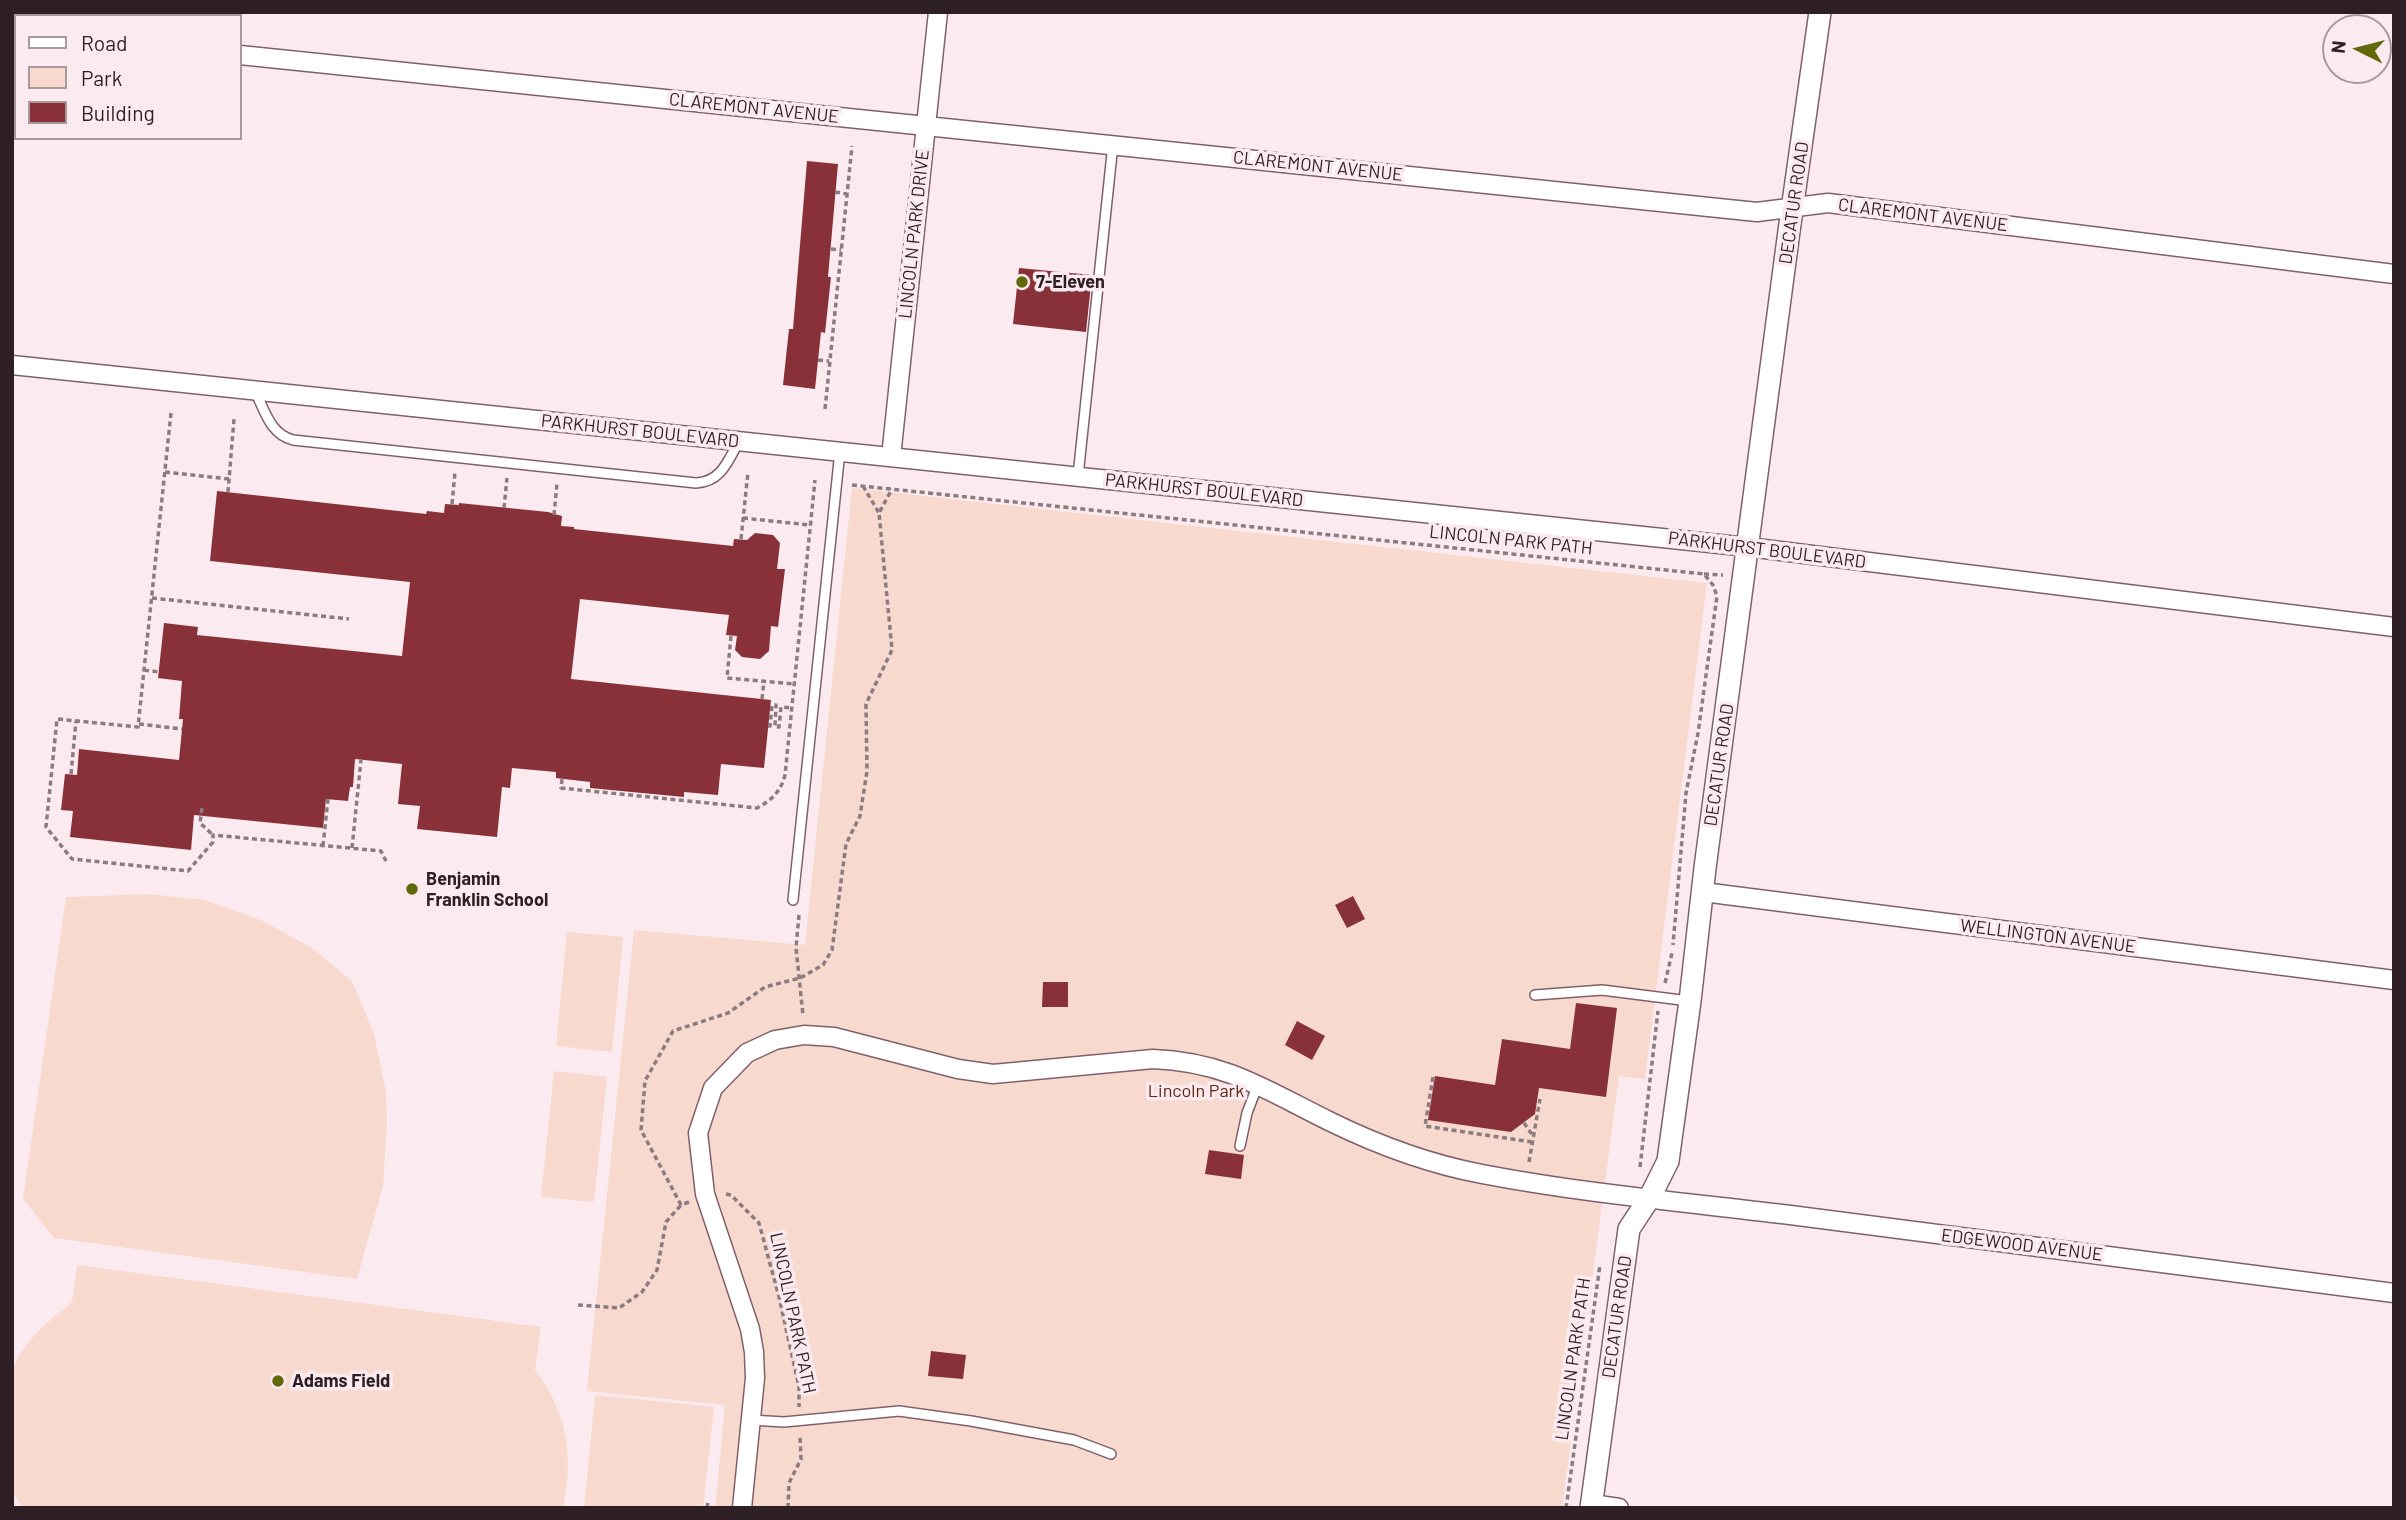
<!DOCTYPE html>
<style>
body{margin:0}
#map{position:relative;width:2406px;height:1520px;overflow:hidden;background:#fbebf0;font-family:Barlow,sans-serif}
canvas{display:block}
.frame{position:absolute;inset:0;border:14px solid #2d1f24;pointer-events:none}
.legend{position:absolute;left:14px;top:14px;width:228px;height:126px;box-sizing:border-box;background:#fbebf0;border:2px solid #a9999e;margin:0;padding:9px 12px;list-style:none;font-size:21px;color:#2d1f24}
.legend li{display:flex;align-items:center;gap:14px;height:35px}
.legend b{width:35px;border:2px solid #a9999e}
.north{position:absolute;left:2322px;top:14px;width:70px;height:70px;box-sizing:border-box;background:#fbebf0;border:2px solid #a9999e;border-radius:50%;rotate:276deg;font-size:19px;font-weight:700;line-height:28px;text-align:center;color:#2d1f24}
.north::after{content:'';display:block;margin:auto;width:24px;height:32px;background:#626909;clip-path:polygon(50% 0,100% 100%,50% 72%,0 100%)}
</style>
<div id="map">
<canvas width="2406" height="1520"></canvas>
<div class="frame"></div>
<ul class="legend">
<li><b style="height:9px;background:#fff"></b>Road</li>
<li><b style="height:19px;background:#f7d9ce"></b>Park</li>
<li><b style="height:19px;background:#883138"></b>Building</li>
</ul>
<div class="north">N</div>
</div>
<script>
const context = document.querySelector('canvas').getContext('2d');
context.lineJoin = 'round';
function fillPath(path, color) { context.fillStyle = color; context.fill(path, 'evenodd'); }
function trace(path, color, width, dash) { context.strokeStyle = color; context.lineWidth = width; context.lineCap = dash ? 'butt' : 'round'; context.setLineDash(dash || []); context.stroke(path); }
function write(font, color, halo, rows, align = 'center') {
  context.font = font + ' Barlow,sans-serif'; context.lineWidth = 7; context.setLineDash([]); context.textBaseline = 'middle'; context.strokeStyle = halo; context.fillStyle = color; for (const [text, x, y, turn = 0] of rows) {
    context.save(); context.translate(x, y); context.rotate((+turn || 0) * Math.PI / 180); context.textAlign = isNaN(turn) ? turn : align; if (halo) context.strokeText(text, 0, 0); context.fillText(text, 0, 0); context.restore();
  }
}
fillPath(new Path2D(`
 M852,488L1707,583L1645,1079L1619,1076L1562,1508H715L725,1405L587,1391L634,930L805,945Z
 M148,894L204,900L261,920L312,948L352,981L374,1034L386,1092L387,1122L383,1186L357,1279L54,1238L23,1199L66,897Z
 M567,932L623,937L612,1052L556,1046Z
 M554,1071L607,1077L594,1202L541,1197Z
 M77,1265L541,1327L535,1370C567,1411 574,1457 563,1508H23L12,1491V1373C22,1341 48,1322 72,1302Z
 M595,1395L714,1407L703,1508H584Z`), '#f7d9ce');
fillPath(new Path2D(`
 M807,161L838,164L828,277H831L825,333L821,332L815,389L783,385L789,329H793Z
 M1019,268L1092,275L1086,332L1013,324Z
 M217,491L426,514L427,511L444,513L445,504L459,505V503L548,512L562,516L561,526L574,527V529L733,546L734,539L747,540L755,533L773,535L780,543L777,569H785L778,627L771,626L769,651L760,659L742,657L735,650L737,636L726,635L729,615L580,599L571,679L771,700L764,768L721,764L718,795L684,792V797L590,788V782L556,778V772L512,768L510,788L502,787L497,837L417,829L420,806L398,804L402,764L355,759L353,787H350L348,801L326,799L323,828L194,815L191,850L70,837L73,811L61,810L65,774L77,775L79,749L179,760L183,719H179L182,681L158,678L164,623L198,627L197,635L402,656L410,582L210,561Z
 M1353,896L1365,919L1347,928L1335,905Z
 M1043,982H1068V1007H1042Z
 M1576,1003L1617,1008L1606,1097L1539,1088L1535,1114L1511,1132L1428,1120L1435,1076L1495,1085L1502,1039L1570,1049Z
 M1297,1021L1325,1036L1312,1060L1285,1045Z
 M1209,1150L1244,1155L1241,1179L1205,1174Z
 M931,1351L966,1355L963,1379L928,1376Z`), '#883138');
const service = new Path2D(`
 M255,391C265,411 270,434 293,440L696,483C721,482 728,461 739,441
 M1078,476L1113,144
 M793,900L840,451
 M1535,995L1602,990L1689,1001
 M1240,1146L1247,1113L1258,1084
 M751,1420L784,1422L899,1411L971,1421L1074,1440L1111,1454`);
const minor = new Path2D(`
 M12,31H16
 M240,55L1757,212L1828,203L2394,274
 M12,365L1748,547L2394,627
 M891,457L938,12
 M1703,892L2394,980
 M1592,1504L1619,1508
 M742,1508L755,1378L754,1352L750,1329L705,1194L698,1133L713,1088L747,1053L775,1040L804,1035L834,1037L958,1069L993,1074L1153,1059C1228,1062 1267,1091 1331,1122C1380,1146 1429,1164 1482,1174C1586,1194 1693,1203 1798,1216C1997,1242 2195,1267 2394,1293`);
const tertiary = new Path2D(`
 M1591,1508L1629,1229L1650,1197L1668,1161L1690,1001L1705,868L1789,231L1820,12`);
trace(service, '#81606c', 12);
trace(minor, '#81606c', 21);
trace(tertiary, '#81606c', 24);
trace(new Path2D(`
 M835,192L847,194
 M831,249L841,250
 M818,360L829,361
 M825,409L852,146
 M171,413L138,727L57,719L46,827L72,859L188,871L213,842V835L381,851L386,861
 M165,472L229,479
 M852,485L1704,574L1713,585L1717,596L1698,733L1686,793L1673,945
 M863,486L879,513
 M228,492L234,419
 M452,504L455,472
 M504,508L507,478
 M554,515L557,483
 M743,518L810,525
 M741,539L748,472
 M1704,574L1723,575
 M152,598L349,619
 M731,636L727,678L794,684
 M144,670L159,672
 M762,699L764,681
 M139,724L182,729
 M768,726H770L772,705H776L775,727H779L781,707L792,708
 M71,774L76,721
 M562,779L561,788L757,808C772,800 781,791 785,775L815,480
 M202,808L200,823L213,835
 M323,846L328,799
 M352,848L361,760
 M799,915L796,948L803,1015
 M1665,983L1672,953
 M1433,1077L1425,1126L1532,1142
 M1524,1123L1533,1136
 M1529,1162L1540,1099
 M1640,1167L1658,1011
 M726,1194L731,1195L759,1223L779,1297L799,1387V1407
 M689,1202L681,1205L641,1130L645,1081L673,1031L728,1013L765,987L800,978L823,965L832,950L846,844L860,816L867,771L866,704L892,650L879,513L892,489
 M578,1305L619,1308L642,1292L657,1270L666,1222L681,1205
 M707,1508L708,1501
 M788,1508L789,1483L801,1459L800,1436
 M1566,1508L1600,1265`), '#8b7c81', 3.5, [5, 3.5]);
trace(service, '#fff', 9);
trace(minor, '#fff', 18);
trace(tertiary, '#fff', 21);
for (const [x, y, r, color] of [
 [1022,282,7,"#626909"],
 [412,889,7,"#626909"],
 [278,1381,7,"#626909"]
]) { const dot = new Path2D(); dot.arc(x, y, r, 0, 2 * Math.PI); context.fillStyle = color; context.fill(dot); trace(dot, '#fbebf0', 2.5); }
write('18px', '#2d1f24', '#fbebf0', [
 ["CLAREMONT AVENUE",754,108,6],
 ["CLAREMONT AVENUE",1318,166,6],
 ["DECATUR ROAD",1794,203,-82],
 ["CLAREMONT AVENUE",1923,215,7],
 ["LINCOLN PARK DRIVE",914,234,-84],
 ["PARKHURST BOULEVARD",640,431,6],
 ["PARKHURST BOULEVARD",1204,490,6],
 ["LINCOLN PARK PATH",1511,540,6],
 ["PARKHURST BOULEVARD",1767,550,7],
 ["DECATUR ROAD",1719,765,-82],
 ["WELLINGTON AVENUE",2048,936,7],
 ["EDGEWOOD AVENUE",2022,1245,7],
 ["LINCOLN PARK PATH",793,1313,78],
 ["DECATUR ROAD",1617,1317,-82],
 ["LINCOLN PARK PATH",1573,1359,-82]
]);
write('bold 18px', '#2d1f24', '#fbebf0', [
 ["7-Eleven",1036,282],
 ["Benjamin",426,879],
 ["Franklin School",426,900],
 ["Adams Field",292,1381]
], 'left');
write('18px', '#5f270d', '#fbebf0', [
 ["Lincoln Park",1196,1091]
]);
</script>
